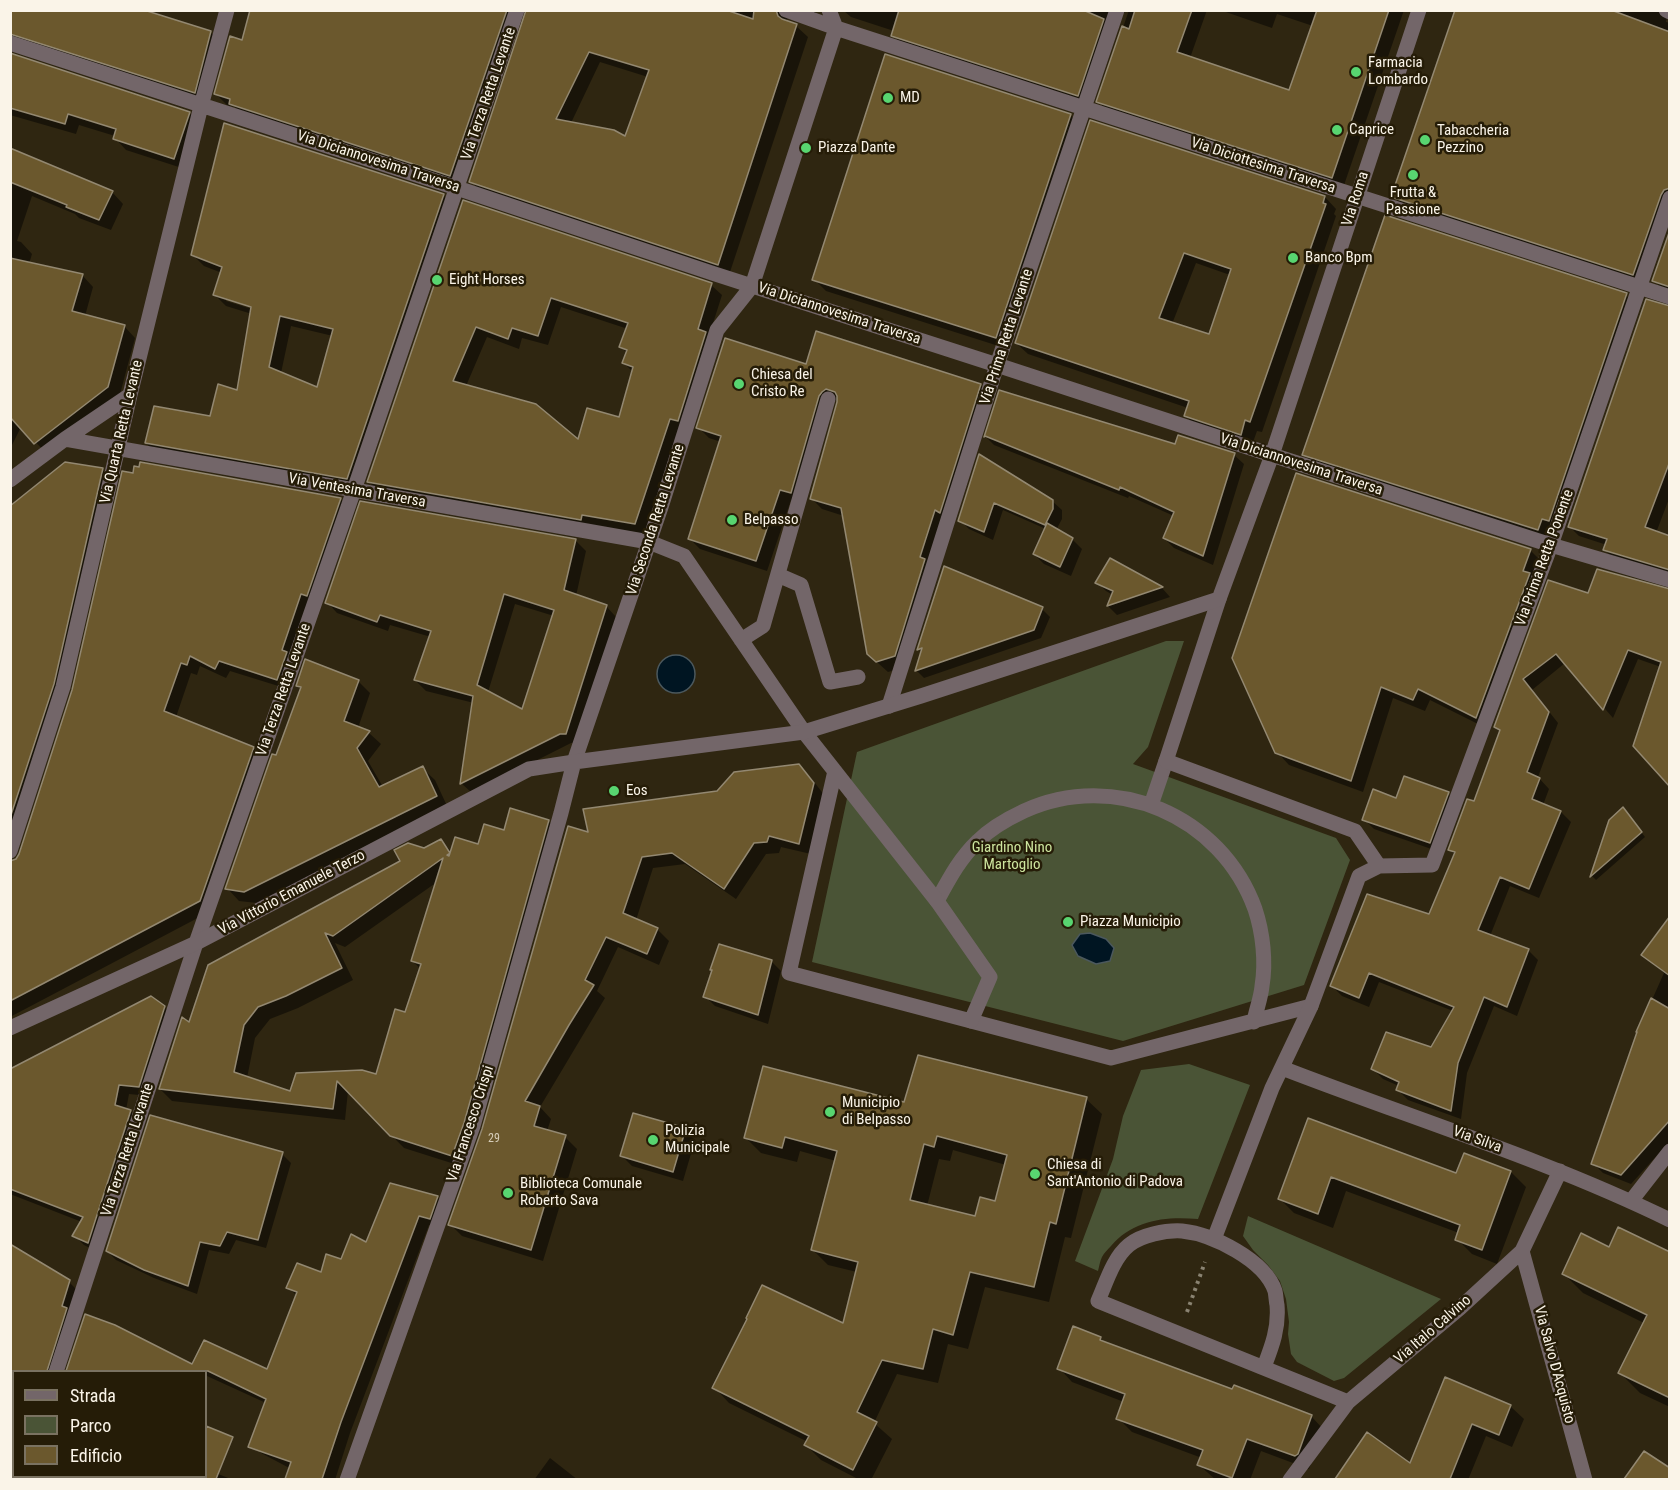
<!DOCTYPE html>
<style>
body{margin:0}
#map{position:relative;width:1680px;height:1490px;overflow:hidden;background:#2f2611;font-family:"Roboto Condensed",sans-serif}
canvas{display:block}
.frame{position:absolute;inset:0;border:12px solid #faf4e8;pointer-events:none}
.legend{position:absolute;left:12px;top:1370px;width:195px;height:108px;box-sizing:border-box;background:#251c07;border:2px solid #7a7261;margin:0;padding:8px 10px;list-style:none;font-size:18px;color:#faf4e8}
.legend li{display:flex;align-items:center;gap:12px;height:30px}
.legend b{width:30px;border:2px solid #7a7261}
</style>
<div id="map">
<canvas width="1680" height="1490"></canvas>
<div class="frame"></div>
<ul class="legend">
<li><b style="height:8px;background:#736669"></b>Strada</li>
<li><b style="height:16px;background:#4a5436"></b>Parco</li>
<li><b style="height:16px;background:#6b582d"></b>Edificio</li>
</ul>
</div>
<script>
const context = document.querySelector('canvas').getContext('2d');
context.lineJoin = 'round';
function fillPath(path, color) { context.fillStyle = color; context.fill(path, 'evenodd'); }
function trace(path, color, width, dash) { context.strokeStyle = color; context.lineWidth = width; context.lineCap = dash ? 'butt' : 'round'; context.setLineDash(dash || []); context.stroke(path); }
function write(font, color, halo, rows, align = 'center') {
  context.font = font + ' "Roboto Condensed",sans-serif'; context.lineWidth = 5; context.setLineDash([]); context.textBaseline = 'middle'; context.strokeStyle = halo; context.fillStyle = color; for (const [text, x, y, turn = 0] of rows) {
    context.save(); context.translate(x, y); context.rotate((+turn || 0) * Math.PI / 180); context.textAlign = isNaN(turn) ? turn : align; if (halo) context.strokeText(text, 0, 0); context.fillText(text, 0, 0); context.restore();
  }
}
fillPath(new Path2D(`
 M1166,641H1184L1148,747L1133,764L1336,838L1350,860L1304,985L1123,1041L812,962L857,752Z
 M1189,1064L1250,1085L1198,1219C1165,1216 1133,1220 1111,1246C1108,1249 1104,1253 1102,1257C1100,1261 1099,1267 1098,1271L1075,1261L1113,1159L1123,1116L1141,1070Z
 M1248,1216L1441,1299L1344,1378L1334,1381L1297,1362L1291,1354L1288,1334L1289,1322L1286,1299L1280,1281L1268,1265L1253,1250L1243,1236Z`), '#4a5436');
const water = new Path2D(`
 M657 674a19 19 0 1 1 38 0a19 19 0 1 1-38 0Z
 M1090,933L1106,939L1114,948L1110,961L1096,964L1078,956L1072,945L1080,934Z`);
fillPath(water, '#001522');
trace(water, '#4b585d', 1.5);
fillPath(new Path2D(`
 M10,10H154L153,15L210,32L222,43L206,103L12,51L11,55L189,113L200,124L185,169L126,150L115,138V136L79,125L76,134L10,115Z
 M252,10H527L519,18L462,186L242,115L235,107L227,105L216,94L243,42Z
 M529,10H816L815,16L791,13L787,19V22L796,26L808,37L729,275L482,193L471,181ZM600,62L648,77L626,138L571,123Z
 M829,10H1127L1119,18L1089,106L904,46L893,35L894,31L851,17L844,11L836,13Z
 M1129,10H1207L1190,58L1290,91L1313,26L1277,14L1272,28L1220,10H1404L1343,188L1109,113L1098,101Z
 M1457,10H1670L1666,21V22L1670,23V207L1643,284L1403,206L1393,196Z
 M886,56L1071,116L1083,128L1008,349L826,291L814,279Z
 M1091,122L1325,197L1336,209L1334,214L1336,216L1262,432L1257,431L1252,445L1197,427L1186,416L1188,408L1028,354L1016,343ZM1196,263L1230,275L1210,336L1172,324Z
 M10,149L112,192L123,204L111,230L79,218L75,214L32,196L17,241L21,242L32,254L29,264L82,275L93,287L85,316L124,326L135,338L119,398L47,454L21,427L10,449Z
 M443,195L454,207L358,489L157,454L146,443L211,418L239,392L252,314L226,306L215,295L222,273L204,266L193,255ZM226,298L259,308L258,311L226,301ZM291,326L333,336L318,389L281,373Z
 M464,202L711,285L722,295L646,534L379,492L369,482ZM561,307L628,329L621,347L627,353L624,363L633,372L620,419L579,441L466,386L487,337L519,349L522,338L548,345Z
 M1670,234V293L1664,290L1654,280Z
 M1626,295L1637,306L1549,541L1315,465L1304,454Z
 M1670,308V496L1656,533L1670,538V576L1615,560L1605,550L1607,545L1579,536L1569,526Z
 M807,366L980,385L991,396L905,667L888,672L868,654L844,516L822,509L811,498L840,399L833,402L802,503L791,500L767,571L700,549L689,538L721,442L709,438L698,427Z
 M1000,392L1176,446L1234,455L1244,464L1213,565L1174,548L1164,538L1174,516L1129,496L1128,498L994,445L986,437Z
 M980,456L1052,501L1062,510V519L1056,530L1072,539L1082,549L1071,576L1044,564L1034,554L1046,529L1003,510L993,540L969,529L960,520Z
 M102,470L113,480L64,695L11,859V862L17,860L21,855L74,690L340,499L351,509L288,689L230,671L226,678L200,666L197,675L191,673L176,717L253,748L264,758L211,911L10,1017V508Z
 M575,540L586,551L576,596L606,606L616,617L576,743H571L472,793L461,783L474,703L426,691L415,680L431,637L390,625L388,631L337,613L327,602ZM515,604L554,616L523,711L488,692Z
 M1530,550L1542,562L1488,729L1430,700L1425,711L1393,698L1363,792L1289,765L1277,752Z
 M1111,560L1162,588L1170,597L1117,615L1108,606L1113,595L1106,591L1097,582Z
 M944,568L1042,609L1050,617L1041,638L924,678L916,670L922,652L919,649Z
 M1549,582L1589,595L1670,591L1661,667L1638,659L1613,718L1565,663L1532,690L1558,723L1538,777L1549,789L1543,805L1561,812L1571,822L1539,898L1510,886L1490,936L1528,950L1538,960L1517,1016L1494,1006L1467,1073L1461,1119L1408,1100L1398,1090L1399,1086L1383,1079L1373,1069L1432,1049L1453,1011L1379,982L1369,1007L1342,996L1332,986L1430,916L1455,855L1450,849L1475,803L1501,732L1495,727Z
 M358,681L370,693L358,728L369,733L381,744L368,761L383,787L422,768L435,780L448,808L257,903L239,901L227,888L302,690L298,685Z
 M799,766L811,778L825,796L811,854L781,847L779,853L766,854L736,899L685,864L653,868L636,920L657,929L669,941L659,965L618,947L597,991L605,998L540,1107L551,1119L547,1131L565,1137L577,1149L543,1261L462,1236L450,1224L590,834Z
 M1448,794L1458,804L1440,852L1374,829L1364,819L1397,800Z
 M1627,814L1645,837L1596,880L1592,876L1610,821Z
 M548,821L560,833L464,1167L404,1148L348,1091L345,1120L172,1101L160,1089L190,1024L424,850L441,841L452,852L479,846L505,832ZM437,882L412,961L421,969L406,1014L377,1076L297,1074L291,1093L247,1078L255,1038L270,1019L298,1008L353,980L335,943L345,947Z
 M1670,932V1141L1631,1184L1603,1173L1593,1163L1638,1031L1664,973L1643,955Z
 M771,961L781,971L768,1024L715,1006L705,996Z
 M164,1007L174,1017L149,1096L129,1094L126,1110L130,1111L141,1121L98,1252L84,1245L74,1235L82,1222L10,1194V1071Z
 M1086,1099L1102,1114L1071,1238L1065,1237L1049,1302L985,1287L968,1349L948,1344L938,1383L897,1374L874,1423L892,1439L871,1480H860L821,1460L806,1445L808,1442L729,1403L714,1387L844,1326L857,1272L828,1265L813,1250L836,1161L800,1151L797,1162L761,1153L746,1138L905,1104ZM953,1150L1006,1165L997,1203L976,1218L927,1206L939,1159L950,1161Z
 M1309,1120L1457,1175L1464,1155L1511,1172L1526,1187L1497,1264L1472,1254L1457,1239L1459,1233L1346,1191L1333,1228L1294,1213L1279,1198Z
 M685,1130L695,1140L683,1181L632,1166L622,1156Z
 M282,1154L291,1163L266,1248L236,1240L229,1254L209,1250L197,1294L154,1278L116,1260L107,1251Z
 M437,1197L447,1207L440,1228L429,1225L350,1433L335,1480H312L261,1453L251,1443L266,1403L207,1376L206,1379V1372H68L86,1316L193,1366L268,1371L297,1296L288,1287L321,1274Z
 M10,1242L15,1248L69,1282L79,1292L59,1372H14V1422L10,1420Z
 M1609,1249L1670,1254V1407L1640,1393L1620,1373L1644,1323L1583,1293L1563,1273Z
 M1100,1338L1106,1343L1233,1391L1311,1416L1324,1430L1309,1469L1261,1451L1250,1480H1216L1199,1465L1202,1458L1132,1432L1118,1418L1124,1402L1072,1382L1059,1368Z
 M1446,1379L1510,1406L1524,1419L1512,1447L1486,1436L1468,1480H1337L1368,1435L1410,1465Z
 M550,1458L578,1480H534Z
 M206,1469L233,1480H189L190,1476H206Z
 M1670,1470V1480H1629L1627,1478Z
 M41,1476H141L149,1480H42Z`), '#0007');
const building = new Path2D(`
 M10,10H144L211,31L195,93L10,34Z
 M250,10H507L450,176L229,104L230,99L214,94L230,36L242,40Z
 M526,10H726L753,19L754,10H776L778,16L782,19L797,24L718,265L469,182ZM589,52L649,70L625,136L614,130L556,119Z
 M899,10H1083L1104,19L1078,96L891,36Z
 M1135,10H1192L1177,52L1289,90L1317,10H1389L1332,178L1096,102L1122,26L1129,29Z
 M1455,10H1611L1670,32V188L1664,190L1661,195L1633,275L1391,197Z
 M10,53L190,112L174,159L113,139L116,129L68,114L65,124L10,108Z
 M885,54L1071,114L996,338L812,280Z
 M1090,120L1325,196L1323,203L1326,204L1250,422L1245,420L1241,435L1184,416L1189,401L1015,343ZM1184,253L1231,269L1209,334L1159,318Z
 M224,123L444,194L347,479L145,443L154,406L210,416L218,384L237,390L251,307L213,295L222,267L191,255ZM280,316L333,329L317,387L269,367Z
 M10,148L113,191L99,220L66,207L67,205L10,182Z
 M463,200L712,283L698,329L706,332L678,421L670,419L635,524L582,515L581,520L367,482ZM551,298L628,323L619,347L627,350L622,363L633,367L619,417L587,408L578,439L536,404L453,381L476,327L508,339L512,328L538,336Z
 M1385,215L1627,293L1549,521L1542,519L1538,530L1302,455Z
 M1670,230V287L1652,281Z
 M10,258L83,274L72,311L125,325L108,387L34,444L10,417Z
 M1646,299L1670,306V461L1645,527L1670,536V570L1603,550L1607,539L1568,527Z
 M816,331L981,384L940,513L935,510L920,557L925,559L895,656L876,662L867,654L841,508L810,499L837,402V396L835,392L826,389L822,392L819,396L791,493L780,490L756,561L688,539L721,436L696,428L725,338L806,364Z
 M999,390L1175,444L1178,435L1235,453L1203,556L1163,538L1174,512L1120,487L1119,490L985,436L984,437Z
 M979,454L1053,500V509L1045,525L994,503L984,532L958,521Z
 M65,462L103,468L54,684L10,818V506Z
 M140,462L341,498L307,596L301,594L282,650L287,652L277,680L219,661L215,669L190,656L187,665L181,663L164,711L254,747L200,901L10,1001V861L16,859L19,854L72,690L122,471L133,473L134,466L139,467Z
 M1296,473L1531,549L1523,571L1530,573L1476,718L1418,689L1413,700L1381,687L1351,781L1275,753L1232,658Z
 M360,501L576,539L564,590L607,605L566,734H560L460,784L473,696L414,680L431,631L380,615L377,622L325,603ZM504,594L554,610L522,709L477,685Z
 M1047,523L1073,538L1060,567L1033,554Z
 M1110,558L1163,587L1107,606L1113,591L1095,583Z
 M944,566L1043,607L1034,630L915,671L922,648L917,650Z
 M1597,569L1670,589V787L1633,746L1661,662L1628,650L1603,710L1556,654L1523,679L1549,712L1527,772L1540,778L1532,799L1561,811L1529,889L1500,877L1478,930L1529,949L1507,1007L1484,997L1458,1063L1451,1111L1396,1090L1399,1082L1371,1069L1386,1032L1431,1047L1454,1007L1369,973L1359,998L1330,986L1367,894L1429,914L1455,852L1448,850L1467,799L1474,801L1500,730L1494,727L1548,580L1588,593Z
 M305,659L359,680L344,721L370,731L357,748L379,787L423,766L437,796L244,892L225,889L272,754L276,755L301,687L296,686Z
 M799,764L814,783L799,844L769,836L767,842L754,843L724,889L672,853L642,857L623,913L658,928L647,954L606,937L585,980L594,985L569,1025L525,1101L540,1106L534,1126L566,1135L531,1250L448,1225L482,1129L568,826L588,832L583,809L717,791L734,772Z
 M1404,776L1449,792L1430,843L1362,820L1373,789L1396,798Z
 M1623,807L1642,832L1590,877L1609,820Z
 M510,808L549,820L464,1123L452,1156L390,1136L337,1081L333,1109L159,1089L182,1017L189,1022L208,965L400,861L394,850L408,843L424,848L441,839L450,853L447,855L449,856L455,837L478,844L484,824L504,830ZM443,858L411,961L421,964L405,1012L395,1009L376,1074L362,1070L296,1073L290,1091L234,1072L244,1025L258,1007L286,996L342,968L325,933L333,936Z
 M1670,916V976L1641,955Z
 M719,944L772,960L758,1015L703,997L712,970H710Z
 M151,996L165,1006L139,1087L119,1085L115,1105L131,1110L88,1243L72,1236L83,1217L10,1189V1069Z
 M1651,998L1670,1009V1120L1621,1175L1591,1164L1637,1032H1636Z
 M918,1055L1087,1097L1056,1224L1050,1222L1034,1287L970,1272L953,1335L933,1329L923,1369L882,1360L857,1412L877,1422L853,1470L804,1445L809,1436L712,1388L747,1319L746,1318L762,1285L843,1323L858,1262L811,1250L837,1151L785,1137L782,1148L744,1138L763,1066L904,1102ZM937,1136L1007,1155L995,1201L980,1197L975,1216L910,1200L924,1144L934,1147Z
 M633,1113L686,1128L673,1172L620,1156Z
 M150,1115L283,1152L258,1240L227,1232L220,1246L200,1242L188,1286L144,1270L106,1251Z
 M1308,1118L1456,1173L1464,1153L1511,1171L1482,1250L1455,1240L1460,1225L1331,1177L1318,1214L1278,1199Z
 M390,1183L438,1196L430,1219L419,1216L341,1422L322,1479H285L291,1462L248,1447L266,1399L208,1371H66L85,1314L115,1325L192,1364L204,1340L267,1369L297,1292L286,1288L297,1263L321,1272L326,1254L341,1259L351,1234L366,1242Z
 M1618,1227L1670,1252V1398L1618,1373L1647,1315L1562,1274L1581,1233L1609,1247Z
 M10,1244L70,1280L62,1306L67,1308L47,1371H10Z
 M1073,1326L1101,1337L1100,1340L1232,1389L1234,1385L1312,1415L1298,1454L1295,1456L1247,1439L1232,1478L1197,1465L1203,1450L1116,1419L1125,1394L1057,1369Z
 M1445,1377L1511,1405L1499,1435L1472,1424L1450,1479H1335L1367,1432L1410,1463Z
 M206,1426L233,1437L216,1479H206Z
 M1644,1451L1670,1468V1479H1624Z`);
fillPath(building, '#6b582d');
trace(building, '#938871', 1.5);
trace(new Path2D(`
 M1187,1312L1205,1262`), '#8a8372', 4, [3, 4.5]);
trace(new Path2D(`
 M1151,805L1166,761
 M937,901C949,879 960,858 978,841C991,828 1007,819 1024,811C1114,770 1221,815 1255,909C1263,933 1266,962 1262,986C1261,998 1256,1010 1254,1022
 M971,1021L1111,1058L1311,1006`), '#736669', 15);
trace(new Path2D(`
 M786,10L836,28L1670,297
 M1666,10L1670,12
 M10,43L457,188L715,274L997,365L1272,455
 M65,439L649,542L684,556L804,732L937,901L990,977L971,1021L789,973L835,771
 M10,480L65,439L130,395
 M778,575L801,585L830,682L858,677
 M1219,599L1166,761L1355,831L1379,866
 M741,640L763,626L828,399
 M889,706L997,365L1117,10
 M574,762L661,507L717,330L752,286L836,28L829,10
 M10,851L63,687L130,395L201,106L227,10
 M1282,1068C1411,1118 1545,1159 1670,1220
 M1631,1201L1670,1151
 M1214,1239L1272,1088L1311,1006L1359,876L1379,866L1432,865L1551,545L1670,198
 M1522,1251L1585,1480
 M1264,1367C1272,1346 1279,1328 1277,1305C1276,1301 1276,1295 1275,1291C1265,1260 1212,1234 1182,1231C1166,1230 1141,1235 1129,1245C1113,1258 1106,1283 1098,1301L1348,1402
 M56,1372L196,943L354,490L517,10
 M10,1469L14,1471
 M24,1476L31,1480
 M1290,1480L1348,1402L1460,1308L1522,1251L1560,1171`), '#736669', 15);
trace(new Path2D(`
 M1272,455L1551,545L1670,580
 M10,1028L196,943L529,769L574,762L804,732L921,696L1219,599L1272,455L1419,10
 M347,1480L473,1126L561,813L574,762`), '#736669', 15);
for (const [x, y, r, color] of [
 [1356,72,6,"#58d570"],
 [888,98,6,"#58d570"],
 [1337,130,6,"#58d570"],
 [1425,140,6,"#58d570"],
 [806,148,6,"#58d570"],
 [1413,175,6,"#58d570"],
 [1293,258,6,"#58d570"],
 [437,280,6,"#58d570"],
 [739,384,6,"#58d570"],
 [732,520,6,"#58d570"],
 [614,791,6,"#58d570"],
 [1068,922,6,"#58d570"],
 [830,1112,6,"#58d570"],
 [653,1140,6,"#58d570"],
 [1035,1174,6,"#58d570"],
 [508,1193,6,"#58d570"]
]) { const dot = new Path2D(); dot.arc(x, y, r, 0, 2 * Math.PI); context.fillStyle = color; context.fill(dot); trace(dot, '#251c07', 2); }
write('12px', '#d6cdb9', null, [
 ["29",494,1139]
]);
write('15px', '#faf4e8', '#251c07', [
 ["Farmacia",1368,63],
 ["Lombardo",1368,80],
 ["MD",900,98],
 ["Caprice",1349,130],
 ["Tabaccheria",1437,131],
 ["Pezzino",1437,148],
 ["Piazza Dante",818,148],
 ["Frutta &",1413,193,"center"],
 ["Passione",1413,210,"center"],
 ["Banco Bpm",1305,258],
 ["Eight Horses",449,280],
 ["Chiesa del",751,375],
 ["Cristo Re",751,392],
 ["Belpasso",744,520],
 ["Eos",626,791],
 ["Piazza Municipio",1080,922],
 ["Municipio",842,1103],
 ["di Belpasso",842,1120],
 ["Polizia",665,1131],
 ["Municipale",665,1148],
 ["Chiesa di",1047,1165],
 ["Sant'Antonio di Padova",1047,1182],
 ["Biblioteca Comunale",520,1184],
 ["Roberto Sava",520,1201]
], 'left');
write('15px', '#faf4e8', '#251c07', [
 ["Via Terza Retta Levante",489,94,-71],
 ["Via Diciannovesima Traversa",378,162,18],
 ["Via Diciottesima Traversa",1263,166,18],
 ["Via Roma",1356,199,-72],
 ["Via Diciannovesima Traversa",839,314,18],
 ["Via Prima Retta Levante",1007,337,-72],
 ["Via Quarta Retta Levante",122,432,-77],
 ["Via Diciannovesima Traversa",1301,465,18],
 ["Via Ventesima Traversa",357,491,10],
 ["Via Seconda Retta Levante",656,520,-72],
 ["Via Prima Retta Ponente",1545,558,-70],
 ["Via Terza Retta Levante",284,690,-71],
 ["Via Vittorio Emanuele Terzo",292,893,-28],
 ["Via Francesco Crispi",471,1124,-72],
 ["Via Silva",1477,1140,20],
 ["Via Terza Retta Levante",128,1150,-72],
 ["Via Italo Calvino",1433,1330,-41],
 ["Via Salvo D'Acquisto",1554,1365,75]
]);
write('15px', '#cde59e', '#251c07', [
 ["Giardino Nino",1012,848],
 ["Martoglio",1012,865]
]);
</script>
